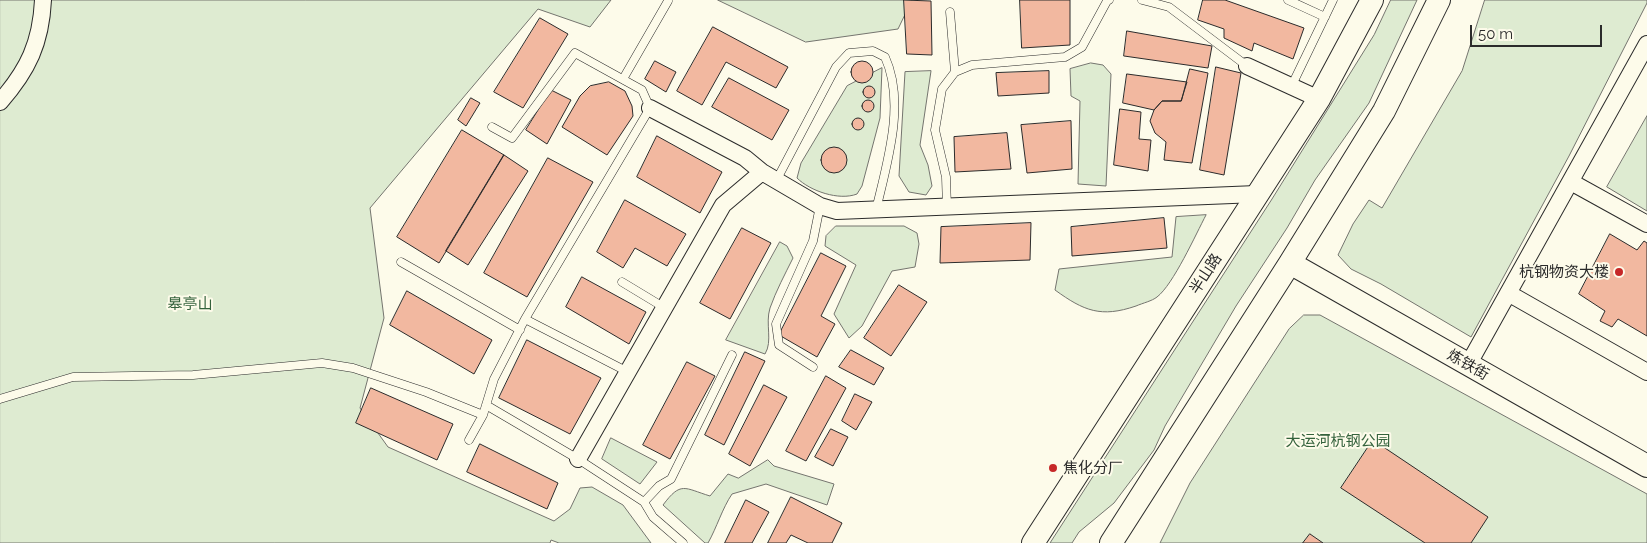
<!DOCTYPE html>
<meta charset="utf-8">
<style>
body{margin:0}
#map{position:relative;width:1647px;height:543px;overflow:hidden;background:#fdfbea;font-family:Raleway,sans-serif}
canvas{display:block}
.scale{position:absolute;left:1470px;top:25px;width:132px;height:22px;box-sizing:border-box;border:2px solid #2b2b2b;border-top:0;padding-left:6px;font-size:15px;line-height:18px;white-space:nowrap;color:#2b2b2b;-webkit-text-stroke:4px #fdfbea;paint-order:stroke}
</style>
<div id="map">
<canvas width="1647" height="543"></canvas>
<div class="scale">50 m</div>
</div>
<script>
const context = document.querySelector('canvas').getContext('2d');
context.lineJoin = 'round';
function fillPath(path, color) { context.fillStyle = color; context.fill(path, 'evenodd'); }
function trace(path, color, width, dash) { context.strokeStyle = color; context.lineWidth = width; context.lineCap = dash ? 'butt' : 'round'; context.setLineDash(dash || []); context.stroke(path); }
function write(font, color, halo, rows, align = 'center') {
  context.font = font + ' Raleway,"Noto Sans SC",sans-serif'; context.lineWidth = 4; context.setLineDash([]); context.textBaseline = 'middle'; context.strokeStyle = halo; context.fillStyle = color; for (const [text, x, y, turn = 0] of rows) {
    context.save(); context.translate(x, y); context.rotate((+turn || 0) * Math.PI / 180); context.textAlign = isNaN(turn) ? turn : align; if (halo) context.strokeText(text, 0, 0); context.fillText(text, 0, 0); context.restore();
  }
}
const green = new Path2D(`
 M0,0H611L590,27L538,9L370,208L384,318L360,408L388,447L554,521L570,509L580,488L592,487L623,505L651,543H559L551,540L550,543H0Z
 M718,0H912L898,29L806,42Z
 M1391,0H1417L1369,103L1315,180L1287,228L1236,306L1165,426L1154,450L1114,503L1079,532L1072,543H1050L1272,199L1374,35Z
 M1485,0H1647V3L1569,156L1471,337L1381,284L1351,269L1338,255L1353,224L1369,200L1382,208L1462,71Z
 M1091,63L1103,65L1111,74L1106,186L1078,184L1080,101L1071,96L1070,69Z
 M882,68L880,118L862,186L857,194C839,201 810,191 797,178L801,163L847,86Z
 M931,71L920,145L928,165L932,186L926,195L909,192L899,176L905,72Z
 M1647,116V211L1607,187Z
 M1206,215C1196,234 1173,285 1157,297C1152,301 1143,303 1136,306C1101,318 1084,311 1055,290L1059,269L1172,257L1176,217Z
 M836,226H904L917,233L919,244L915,267L892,271L862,326L849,338L834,314L856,265L825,246L826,236Z
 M780,242L787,246L793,258C785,274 776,291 770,308C765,324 773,341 765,354L726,340Z
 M1304,315H1320L1647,494V543H1160L1190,483L1289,329Z
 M611,438L657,462L640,484L602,459Z
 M768,460L774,466L834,484L827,505L766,484L732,494C722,509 717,527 708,543H705L663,505C681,481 684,488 710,496L728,474L738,478Z`);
fillPath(green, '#deebd1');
trace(green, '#74746e', 1);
const building = new Path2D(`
 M904,0L931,1L932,55L907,54Z
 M1020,0H1070V45L1022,48Z
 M1203,0H1225L1304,28L1293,59L1254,43L1252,51L1224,38V29L1198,20Z
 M540,18L568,34L523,108L494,92Z
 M713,27L788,67L776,88L726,62L702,105L677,91Z
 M1127,31L1212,46L1208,68L1124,56Z
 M851 72a11 11 0 1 1 22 0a11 11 0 1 1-22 0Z
 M655,61L676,72L666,92L645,79Z
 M1216,67L1241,73L1224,175L1200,170Z
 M1190,69L1208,73L1192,163L1164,160L1166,142L1155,133L1150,121L1154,110L1162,101H1181Z
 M1049,71V93L998,96L996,73Z
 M1127,74L1187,82L1181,101H1162L1154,110L1123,103Z
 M729,78L789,110L772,140L712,107Z
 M609,82L625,91L632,106L633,116L607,155L562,127L580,96L590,86Z
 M863 92a6 6 0 1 1 12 0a6 6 0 1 1-12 0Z
 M551,90L571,100L547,144L526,130Z
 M471,98L480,103L466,126L458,120Z
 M862 106a6 6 0 1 1 12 0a6 6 0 1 1-12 0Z
 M1120,109L1141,112L1139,139L1151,140L1148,171L1114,165Z
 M852 124a6 6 0 1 1 12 0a6 6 0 1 1-12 0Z
 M1071,121L1072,169L1027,173L1021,125Z
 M462,130L504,155L439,263L397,237Z
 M1007,133L1011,169L955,172L954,137Z
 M657,136L722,172L700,213L637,177Z
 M821 160a13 13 0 1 1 26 0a13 13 0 1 1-26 0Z
 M504,155L528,171L468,265L446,251Z
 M548,158L593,182L527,297L484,273Z
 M625,200L686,234L667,266L635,248L623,268L597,252Z
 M1164,218L1167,248L1072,256L1071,227Z
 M1031,223L1030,260L940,263L941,227Z
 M742,228L771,243L730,319L700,303Z
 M1610,234L1637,250L1644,241L1647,243V336L1618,319L1612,327L1600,321L1605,311L1579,294Z
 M821,253L846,266L821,316L835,324L817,357L779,335Z
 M582,277L646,312L629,344L566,307Z
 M899,285L927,302L891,356L864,338Z
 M407,291L492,340L474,374L390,325Z
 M527,340L601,378L570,434L499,398Z
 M851,350L884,368L874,385L839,367Z
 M745,352L765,361L724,445L705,435Z
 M687,362L715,376L670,459L643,445Z
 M826,376L846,388L806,461L786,451Z
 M764,385L787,397L750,466L729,454Z
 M371,388L453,424L437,460L356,423Z
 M855,394L872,402L856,430L842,421Z
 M831,429L848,437L833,466L815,457Z
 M1373,440L1488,517L1471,543H1425L1341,488Z
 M480,444L558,483L547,509L467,472Z
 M791,497L842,523L832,543H808L791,535L786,543H768Z
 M746,500L769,512L752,543H725Z
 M1310,534L1323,543H1303Z`);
fillPath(building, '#f2b8a0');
trace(building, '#2b2b2b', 1);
const lane = new Path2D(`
 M1142,0L1169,7L1247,66
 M1288,0L1325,17
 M950,12L955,72
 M623,79L668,1
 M1292,85L1333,0
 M776,181L836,67L849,53L873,51L885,57C906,103 887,163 876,210
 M947,208L946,177L935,130L942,89L955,72L972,65L1065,57L1082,47L1107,1L1109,0
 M401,262L520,330
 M622,282L665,308
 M525,319L628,372
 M813,367L779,345L776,324L813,241L820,206
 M0,399L73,377L193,375L322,363L353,368L426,392L483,415
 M486,405L578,459L644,502L653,517L683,543
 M469,440L483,415L494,379L525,319L650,108L642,90L575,53L512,138L492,127
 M644,502L659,486L671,479L732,355`);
const street = new Path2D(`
 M1247,66L1319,99
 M0,102C28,70 41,43 43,0
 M650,108L745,158L762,172L820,206L837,211L1257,194
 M1571,182L1647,224
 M1508,293L1647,372
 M1468,365L1647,44
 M578,459L723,205L762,172`);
const secondary = new Path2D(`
 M1290,263L1647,466
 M1033,543L1319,99L1372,0
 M1111,543L1290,263L1384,111L1439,0`);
trace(lane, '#2b2b2b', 9);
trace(street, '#2b2b2b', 18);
trace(secondary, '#2b2b2b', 24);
trace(lane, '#fdfbea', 8);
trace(street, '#fdfbea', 16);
trace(secondary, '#fdfbea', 22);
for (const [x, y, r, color] of [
 [1619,272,5,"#c62828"],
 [1053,468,5,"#c62828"]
]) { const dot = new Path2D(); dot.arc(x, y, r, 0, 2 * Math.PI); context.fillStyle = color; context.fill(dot); trace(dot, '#fdfbea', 2); }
write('15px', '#2b2b2b', '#fdfbea', [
 ["杭钢物资大楼",1609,272],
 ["焦化分厂",1063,468,"left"]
], 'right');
write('15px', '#2b2b2b', '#fdfbea', [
 ["半山路",1206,274,-57],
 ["炼铁街",1468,365,30]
]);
write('15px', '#34623c', '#fdfbea', [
 ["皋亭山",190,304],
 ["大运河杭钢公园",1338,441]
]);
</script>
